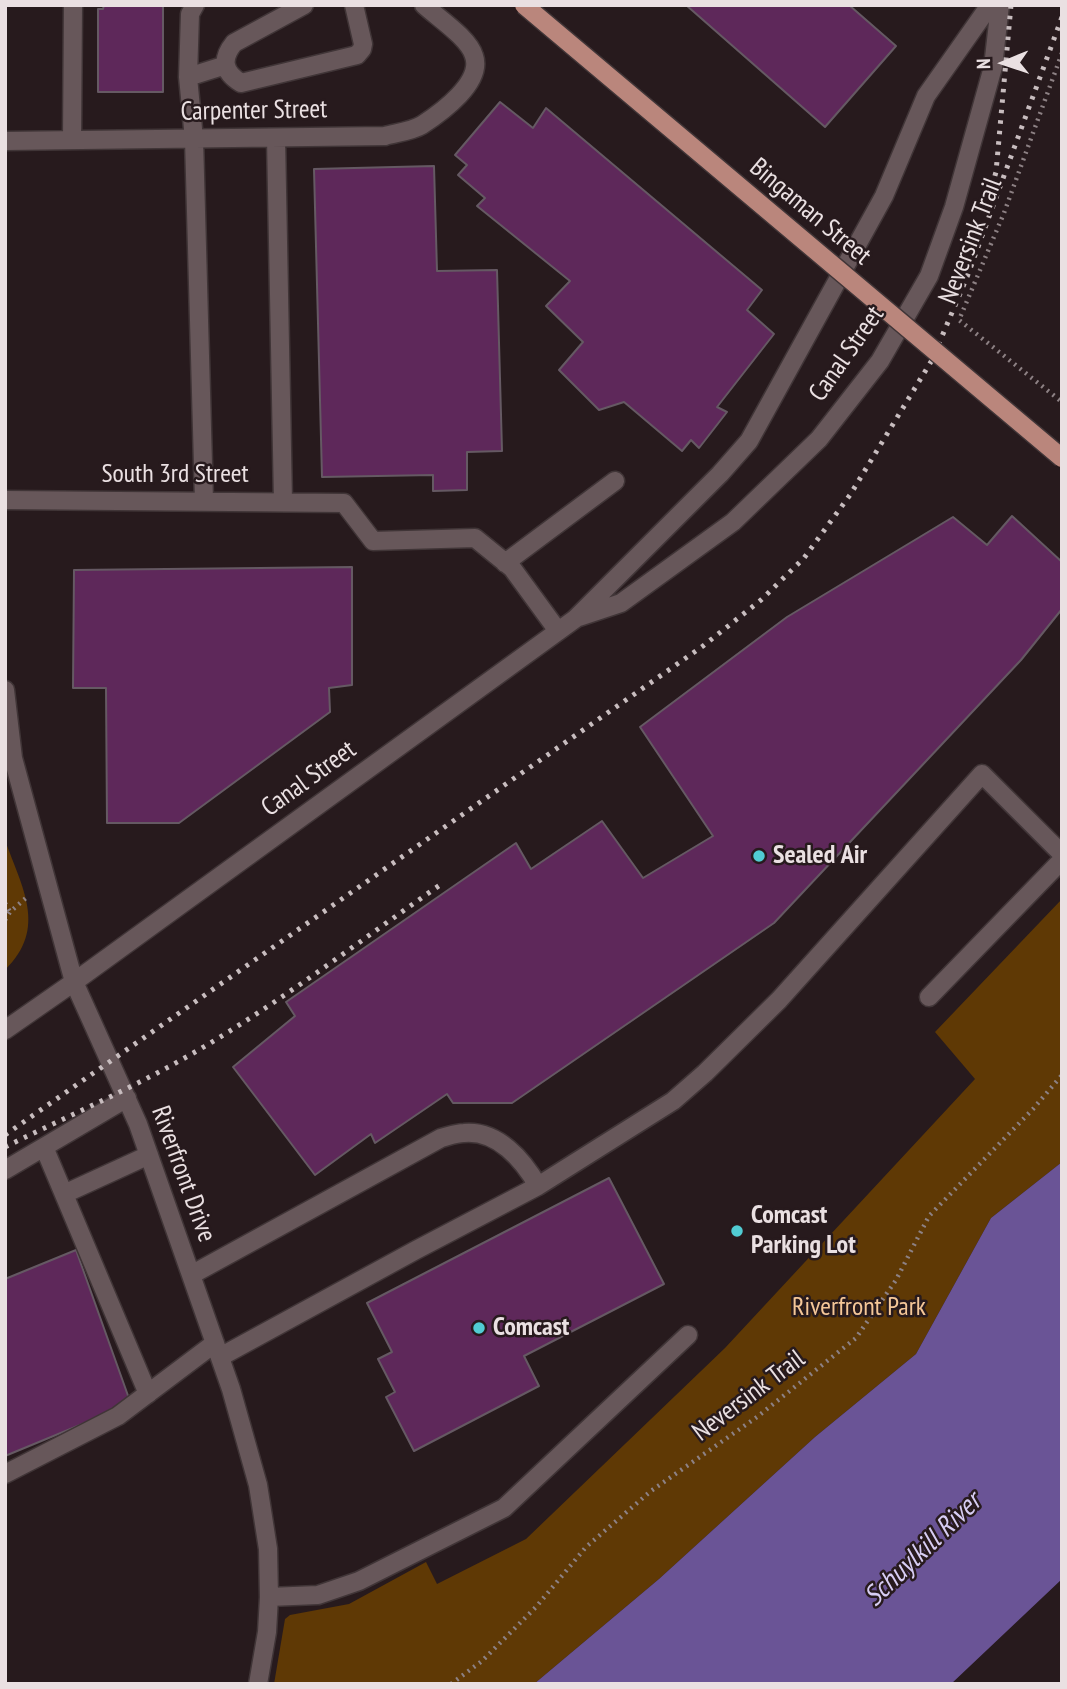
<!DOCTYPE html>
<style>
body{margin:0}
#map{position:relative;width:1067px;height:1689px;overflow:hidden;background:#271a1d;font-family:"PT Sans Narrow",sans-serif}
canvas{display:block}
.frame{position:absolute;inset:0;border:7px solid #eae0e2;pointer-events:none}
.north{position:absolute;left:969px;top:28px;width:70px;height:70px;-webkit-text-stroke:5px #271a1d;paint-order:stroke;rotate:268deg;font-size:19px;font-weight:700;line-height:28px;text-align:center;color:#eae0e2}
.north::after{content:'';display:block;margin:auto;width:24px;height:32px;background:#eae0e2;clip-path:polygon(50% 0,100% 100%,50% 72%,0 100%)}
</style>
<div id="map">
<canvas width="1067" height="1689"></canvas>
<div class="frame"></div>
<div class="north">N</div>
</div>
<script>
const context = document.querySelector('canvas').getContext('2d');
context.lineJoin = 'round';
function fillPath(path, color) { context.fillStyle = color; context.fill(path, 'evenodd'); }
function trace(path, color, width, dash) { context.strokeStyle = color; context.lineWidth = width; context.lineCap = dash ? 'butt' : 'round'; context.setLineDash(dash || []); context.stroke(path); }
function write(font, color, halo, rows, align = 'center') {
  context.font = font + ' "PT Sans Narrow",sans-serif'; context.lineWidth = 5; context.setLineDash([]); context.textBaseline = 'middle'; context.strokeStyle = halo; context.fillStyle = color; for (const [text, x, y, turn = 0] of rows) {
    context.save(); context.translate(x, y); context.rotate((+turn || 0) * Math.PI / 180); context.textAlign = isNaN(turn) ? turn : align; if (halo) context.strokeText(text, 0, 0); context.fillText(text, 0, 0); context.restore();
  }
}
fillPath(new Path2D(`
 M5,840C22,888 48,928 5,970Z
 M1062,899V1162L991,1218L916,1354L815,1437L659,1579L534,1684H274L285,1619L290,1615L349,1604L426,1562L437,1584L526,1539L725,1348L975,1079L935,1032Z`), '#5f3905');
fillPath(new Path2D(`
 M1062,1162V1579L951,1684H534L659,1579L815,1437L916,1354L991,1218Z`), '#6a5496');
const building = new Path2D(`
 M104,5H163V92H98V9H103Z
 M686,5H849L896,46L825,127Z
 M500,102L533,128L546,108L762,290L747,310L774,334L717,407L727,412L699,448L691,440L682,451L624,402L599,410L559,370L583,342L546,306L570,281L477,206L485,198L458,175L467,165L455,155Z
 M434,166L437,271L497,270L502,451L467,452V490L433,491V475L322,477L314,169Z
 M1012,516L1062,562V609L1021,660L774,923L512,1103H453L447,1094L375,1143L371,1134L315,1175L233,1067L295,1016L286,1002L516,843L531,869L602,821L643,878L713,836L640,727L787,617L953,517L987,545Z
 M352,567V685L329,688L330,712L179,823H107L106,688H73L74,570Z
 M609,1178L664,1284L524,1356L539,1386L414,1451L386,1397L395,1392L378,1359L392,1352L367,1303Z
 M76,1250L131,1404L5,1456V1279Z`);
fillPath(building, '#5e285a');
trace(building, '#655963', 2);
const minor = new Path2D(`
 M195,5L190,14L188,77L194,139L204,501
 M304,5L234,43C221,59 223,72 241,83L357,55L362,49L363,44L354,5
 M188,77L226,65
 M276,138L283,502
 M72,140L73,5
 M5,141L385,136C396,133 412,131 422,125C442,112 483,82 474,56C469,38 438,18 424,5
 M5,500L344,503L373,541L475,538L512,568L558,631
 M505,563L615,481
 M579,617L621,603L733,522L819,439L880,361L929,276L954,207L993,67L1000,5
 M5,690L13,758L74,982L138,1124L231,1389L258,1485L268,1549L269,1597L267,1632L258,1684
 M929,997L1062,860
 M5,1030L74,982L575,619L720,474L749,441L884,196L926,96L990,5
 M44,1147L148,1394
 M5,1170L127,1098
 M538,1186L673,1101L705,1073L779,1000L982,774L1062,854
 M64,1194L149,1155
 M191,1275L441,1138C449,1136 456,1133 464,1133C498,1130 523,1160 538,1186L416,1250L220,1357
 M5,1474L118,1416L215,1343
 M269,1597L318,1595L359,1581L504,1508L688,1335`);
trace(minor, '#403537', 21);
trace(new Path2D(`
 M1062,53L1004,213L959,320L1062,402
 M5,903L10,912
 M5,920L10,912L27,897
 M451,1684L482,1661L536,1607L586,1547L651,1491L757,1417L856,1338L896,1280L929,1216L1033,1109L1062,1075`), '#8d8184', 4.5, [2, 5]);
trace(minor, '#67575a', 18);
trace(new Path2D(`
 M992,186L996,172L1011,5
 M5,1135L703,646L761,600L804,558L850,495L932,360L967,277L1062,17
 M5,1147C64,1118 124,1092 181,1060C272,1009 355,944 440,885`), '#c8bdbf', 5, [3.5, 7]);
const majorBridge = new Path2D(`
 M524,5L1062,458`);
trace(majorBridge, '#403537', 21, []);
trace(majorBridge, '#ba867c', 18);
for (const [x, y, r, color] of [
 [759,856,7,"#51ccd3"],
 [737,1231,7,"#51ccd3"],
 [479,1328,7,"#51ccd3"]
]) { const dot = new Path2D(); dot.arc(x, y, r, 0, 2 * Math.PI); context.fillStyle = color; context.fill(dot); trace(dot, '#271a1d', 2.5); }
write('26px', '#eae0e2', '#271a1d', [
 ["Carpenter Street",254,111,-1],
 ["Bingaman Street",810,212,40],
 ["Neversink Trail",971,241,-69],
 ["Canal Street",847,354,-55],
 ["South 3rd Street",175,475],
 ["Canal Street",309,779,-36],
 ["Riverfront Drive",183,1174,70],
 ["Neversink Trail",749,1396,-37]
]);
write('bold 26px', '#eae0e2', '#271a1d', [
 ["Sealed Air",773,856],
 ["Comcast",751,1216],
 ["Parking Lot",751,1246],
 ["Comcast",493,1328]
], 'left');
write('26px', '#f5c798', '#271a1d', [
 ["Riverfront Park",859,1308]
]);
write('italic 28px', '#d7cdf3', '#271a1d', [
 ["Schuylkill River",923,1550,-44]
]);
</script>
